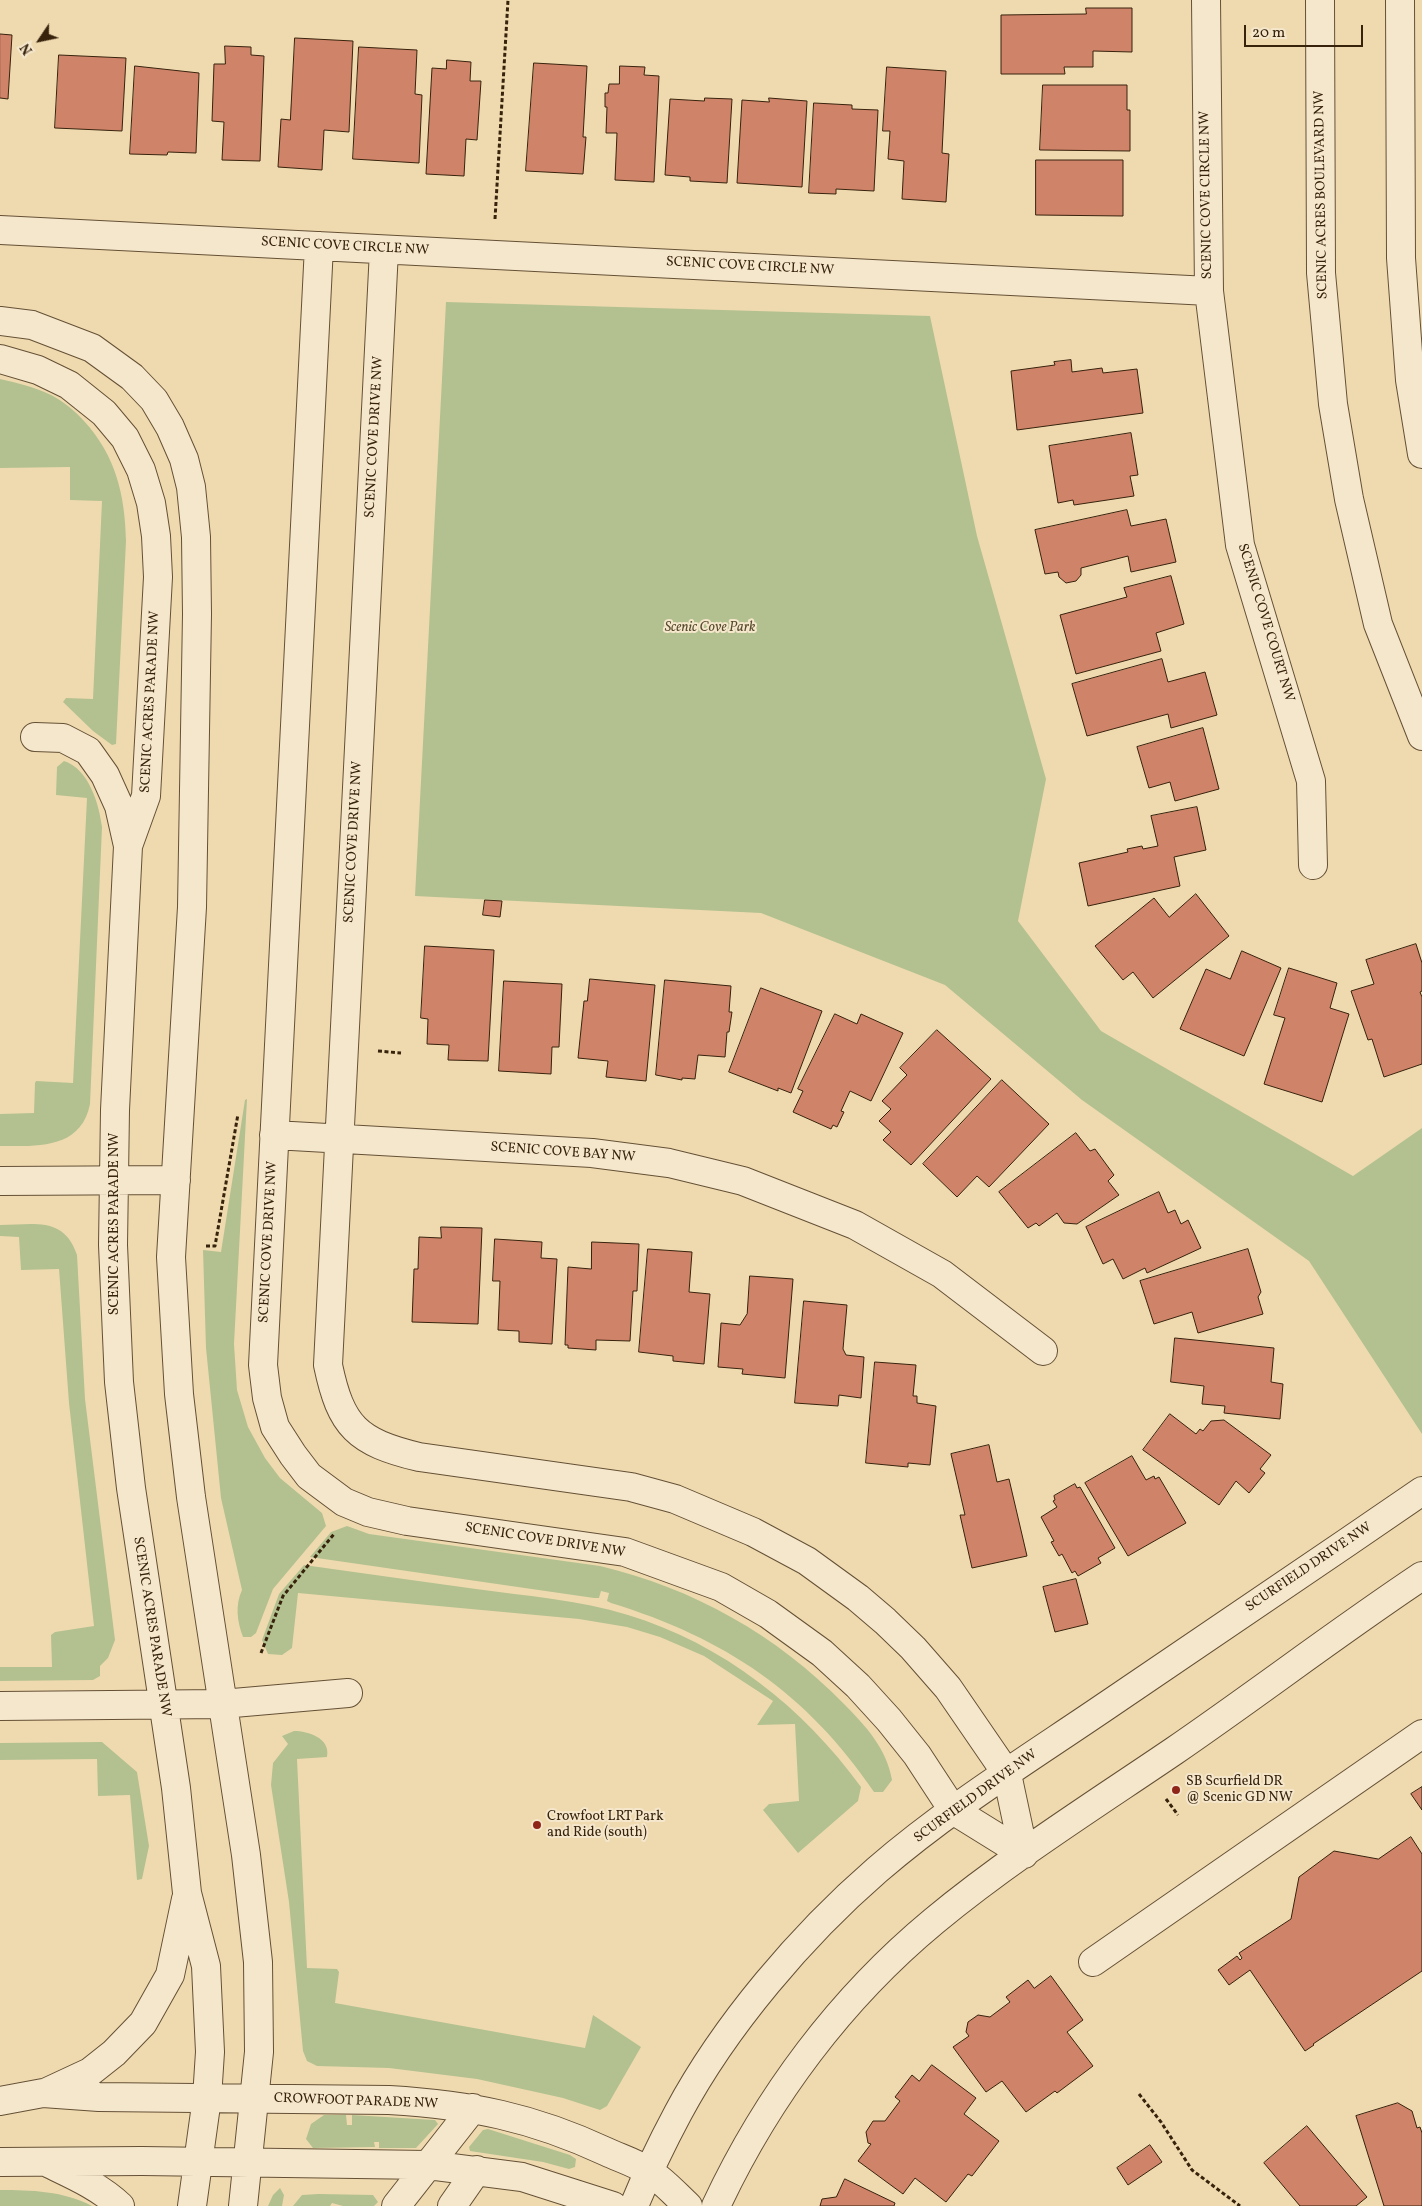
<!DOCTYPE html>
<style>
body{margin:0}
#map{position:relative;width:1422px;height:2206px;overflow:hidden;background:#efdab0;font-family:Vollkorn,serif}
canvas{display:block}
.north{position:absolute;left:15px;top:15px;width:50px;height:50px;-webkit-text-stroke:4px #f5e7cc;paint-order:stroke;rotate:236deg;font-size:14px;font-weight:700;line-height:20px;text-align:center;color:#37220c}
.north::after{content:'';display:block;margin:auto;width:18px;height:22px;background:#37220c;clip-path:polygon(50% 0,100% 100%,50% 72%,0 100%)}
.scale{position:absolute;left:1244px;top:25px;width:119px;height:22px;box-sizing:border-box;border:2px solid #37220c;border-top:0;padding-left:6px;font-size:15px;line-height:18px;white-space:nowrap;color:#37220c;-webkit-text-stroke:4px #f5e7cc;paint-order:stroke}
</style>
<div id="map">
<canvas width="1422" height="2206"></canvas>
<div class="north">N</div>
<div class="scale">20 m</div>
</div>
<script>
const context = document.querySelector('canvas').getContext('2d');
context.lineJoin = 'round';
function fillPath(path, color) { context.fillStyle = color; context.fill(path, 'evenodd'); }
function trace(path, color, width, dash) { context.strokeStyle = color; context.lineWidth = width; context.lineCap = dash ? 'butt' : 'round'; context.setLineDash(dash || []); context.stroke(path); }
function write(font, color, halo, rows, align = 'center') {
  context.font = font + ' Vollkorn,serif'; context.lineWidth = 4; context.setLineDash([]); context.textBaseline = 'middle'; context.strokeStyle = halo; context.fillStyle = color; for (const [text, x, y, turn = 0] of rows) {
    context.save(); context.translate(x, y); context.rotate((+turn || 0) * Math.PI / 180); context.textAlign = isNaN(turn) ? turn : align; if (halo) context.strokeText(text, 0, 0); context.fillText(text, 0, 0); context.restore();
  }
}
fillPath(new Path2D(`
 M446,302L930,316L977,536L1046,779L1018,921L1101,1031L1353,1176L1422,1128V1434L1309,1261L1082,1100L945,985L761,913L415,896Z
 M0,379C17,383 35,387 51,395C63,401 75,411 84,421C116,456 125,495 126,541L116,744L112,745L93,731L63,702L66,698L93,699L102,501L70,500V467L0,468Z
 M64,761C89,769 99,804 102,827L90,1104C81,1150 36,1146 0,1146V1114L34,1113L35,1083L36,1081L73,1083L87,798L56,795L57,767Z
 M247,1099L234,1344L237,1390L248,1427L265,1458L280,1478L322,1513L326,1526L273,1589L256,1633L251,1637H243C237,1621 235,1605 242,1590L221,1498L206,1348L203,1250L221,1252L245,1100Z
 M0,1225C34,1225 64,1216 77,1255L85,1399L115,1640L108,1658L100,1666V1676L93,1680L0,1681V1667H52L51,1635L55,1632L94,1626L69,1403L59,1269L21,1270L19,1237L0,1236Z
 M347,1526L369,1534L600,1566C693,1588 777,1635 844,1704C865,1725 887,1749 892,1780L883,1792H874C807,1693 725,1638 611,1603L607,1601L609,1593L601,1591L599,1598H594L310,1557L331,1532Z
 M304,1565C361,1573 418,1581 476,1589C527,1596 579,1600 628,1615C723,1644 803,1707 861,1787L858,1801L798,1853L763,1810L769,1804L799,1801L795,1724L757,1725L773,1701L704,1656L660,1637L627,1627L579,1619L298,1593L292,1648L282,1655L268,1654L262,1640L279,1594Z
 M294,1731C308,1731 331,1738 327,1757L297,1759L307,1968L337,1969L339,1972L335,2003L585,2048L593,2015L641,2047L607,2106L600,2110L563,2098L477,2079L389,2068L317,2066L307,2061L303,2051L289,1902L271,1785L273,1763L288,1744L282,1736Z
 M102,1742L137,1772L149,1846L142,1879L137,1880L130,1795L98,1796L97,1759L0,1760V1743Z
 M324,2115H346L347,2125H352V2115L435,2120L438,2124L416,2148H379V2142H374L375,2147L313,2148L306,2139L311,2124Z
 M488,2129L570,2155L576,2159L575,2167L569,2169L543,2162L470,2151L469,2147L483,2130Z
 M280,2188L284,2195L282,2206H268L273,2195Z
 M0,2190C31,2190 64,2191 92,2206H0Z
 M319,2194L373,2195L378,2202L374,2206H343L332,2203L330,2206H293L302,2195Z`), '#b3c190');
const building = new Path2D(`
 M1086,8H1132V52L1093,51V67H1064L1065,74H1001V15L1086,14Z
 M0,34L12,35L8,99L0,98Z
 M295,38L353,41L349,132L324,130L322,170L278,167L281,119L290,120Z
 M225,46L251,47V55L264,56L260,161L222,160L224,122L212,121L214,64H225Z
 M359,47L417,50L415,94L422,95L419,163L353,159Z
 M59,55L126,58L122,131L55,128Z
 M447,60L471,62L470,81H481L477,140L466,139L464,176L426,174L432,68L446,69Z
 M534,63L587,66L583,137H586L583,174L526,171Z
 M135,66L199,73L196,153L168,152L167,155L130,154Z
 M620,66L645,67L644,75L659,76L654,182L615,180L617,133H606L607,107H605V93H608L609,84H619Z
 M887,67L946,71L942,153L949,154L946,202L902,199L904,161L888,159L890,131H883Z
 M1043,85H1127V110H1130V151L1040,150Z
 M705,98L732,99L727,183L690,181V177L665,175L670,99L704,101Z
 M769,98L807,101L802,187L737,183L742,100L769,102Z
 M814,103L852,105V109L878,110L874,191L836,189V194L809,193Z
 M1036,160H1123V216L1036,215Z
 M1071,360L1072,372L1102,368L1103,373L1137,369L1143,413L1017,430L1011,371L1055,365L1054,362Z
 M1131,433L1138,475L1130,476L1134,496L1074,505L1073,500L1058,503L1049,446Z
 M1127,510L1131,526L1166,519L1176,562L1131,572L1128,556L1081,568V575L1076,581L1066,583L1059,577L1058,572L1045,574L1035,530Z
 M1171,576L1184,624L1156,633L1161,651L1076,674L1060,615L1127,597L1124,588Z
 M1162,659L1168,682L1205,672L1217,715L1171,728L1168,714L1087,736L1072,684Z
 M1203,728L1219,789L1175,801L1170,782L1149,788L1137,747Z
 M1197,807L1206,850L1174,857L1180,886L1088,906L1079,863L1128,852L1127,849L1142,846L1143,849L1158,846L1151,816Z
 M1196,894L1229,936L1153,998L1133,972L1123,980L1095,946L1154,898L1169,917Z
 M485,900L502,901L500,917L483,915Z
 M1416,944L1422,963V991L1420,992L1422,997V1064L1384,1077L1372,1039L1368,1040L1351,991L1374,984L1366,960Z
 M425,946L494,950L488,1061L448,1060L449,1045L427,1044L428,1019L421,1018Z
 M1242,951L1281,968L1244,1056L1180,1029L1206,969L1230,979Z
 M1289,968L1337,983L1330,1008L1349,1014L1322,1102L1264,1084L1285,1018L1274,1015Z
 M590,979L655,985L646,1081L606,1077L608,1061L578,1058L584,1001H587Z
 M665,980L731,986L729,1012H732L729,1032H727L725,1057L698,1055L695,1079L682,1078V1080L656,1075Z
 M504,981L562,984L559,1047H552L551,1074L499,1071Z
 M761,988L822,1011L791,1093L778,1088V1091L729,1072Z
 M835,1014L857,1024L861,1014L903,1033L871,1101L850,1091L841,1111L844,1112L837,1127L833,1125L831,1129L793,1112L803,1091L798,1089Z
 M937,1030L991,1079L911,1165L883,1140L891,1132L879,1121L891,1109L882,1101L907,1075L900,1068Z
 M1002,1080L1049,1124L989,1187L977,1176L957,1197L923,1164Z
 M1076,1133L1090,1151L1095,1149L1114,1175L1108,1181L1119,1195L1077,1224L1064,1223L1057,1213L1039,1226L1036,1223L1028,1228L999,1192Z
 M1159,1192L1168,1213L1175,1210L1181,1224L1188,1220L1201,1248L1147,1273L1145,1268L1123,1279L1113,1259L1103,1264L1086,1227Z
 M441,1227L482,1228L478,1324L412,1322L414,1269H418L419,1237L441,1238Z
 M495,1239L542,1242L541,1258L557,1259L552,1344L519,1342V1331L498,1330L500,1281H493Z
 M592,1242L639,1244L637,1291H633L630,1341L596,1340V1350L568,1348V1345H565L568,1267L591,1269Z
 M648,1249L692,1252L689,1292L710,1294L704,1364L673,1361V1356L639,1352Z
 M1248,1249L1261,1292L1258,1297L1263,1314L1198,1333L1192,1312L1154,1324L1140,1281Z
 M750,1276L793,1279L785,1378L742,1374L743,1369L718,1367L721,1323L740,1325L747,1314Z
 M804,1301L847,1305L843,1349L846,1355L864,1357L861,1398L839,1395L838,1406L795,1403Z
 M1175,1338L1274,1348L1271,1382L1283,1384L1280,1419L1224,1413L1225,1406L1202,1404L1204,1386L1171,1382Z
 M875,1362L916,1365L913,1396H917V1403L936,1406L930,1465L908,1463V1467L866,1463Z
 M1170,1414L1196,1434L1200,1429L1203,1431L1211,1421L1224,1420L1271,1455L1260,1469L1265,1473L1249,1493L1236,1481L1219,1505L1143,1450Z
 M989,1445L997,1482L1009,1479L1027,1556L972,1568L960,1515H965L951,1454Z
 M1132,1456L1146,1480L1154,1476L1155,1479L1159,1477L1186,1523L1128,1556L1085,1483Z
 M1075,1484L1077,1488L1080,1487L1115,1548L1098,1558L1101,1563L1078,1576L1075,1571L1072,1573L1062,1554L1059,1556L1051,1542L1054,1541L1041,1517L1057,1507L1053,1501L1055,1500L1054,1496Z
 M1076,1579L1088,1624L1055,1632L1043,1587Z
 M1422,1787V1810L1411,1794Z
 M1411,1837L1422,1854V1971L1313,2044L1314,2045L1305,2051L1250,1970L1229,1985L1218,1970L1237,1956L1240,1960L1242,1958L1239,1953L1291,1919L1299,1877L1334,1851L1378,1859Z
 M1051,1976L1083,2020L1067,2032L1093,2066L1057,2093L1055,2091L1026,2112L1002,2081L986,2092L953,2047L969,2036L966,2032L968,2022L978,2015L990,2017L1010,2002L1006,1997L1028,1980L1034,1988Z
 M932,2065L976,2098L964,2114L999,2141L972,2176L968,2174L946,2202L915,2178L903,2194L858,2161L871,2144L868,2143L866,2132L873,2121H885L900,2101L895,2097L912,2075L919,2081Z
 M1398,2103L1412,2111L1417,2128L1420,2127L1422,2133V2206H1384L1356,2116Z
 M1307,2126L1367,2197L1356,2206H1300L1264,2163Z
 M1150,2145L1162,2162L1128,2185L1117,2168Z
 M845,2179L895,2203L894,2206H820L822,2199L836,2197Z`);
fillPath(building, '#cf8369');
trace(building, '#37220c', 1);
const minor = new Path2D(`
 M1320,0L1321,273L1333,404L1349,499L1378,624L1422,736
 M1400,0L1401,258L1410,380L1422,454
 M0,230L1209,291L1206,0
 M319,246L263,1365L267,1398L275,1427L293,1455L309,1476L344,1502L368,1512L407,1521L625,1552L721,1587L768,1614L822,1653L858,1686L889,1720L917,1755L953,1810L1024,1854
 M384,250L328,1365C341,1427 357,1442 419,1457L631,1487L675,1499L753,1532L807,1561L858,1598L885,1621L913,1648L948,1688L1007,1774L1024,1854
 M1209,291L1240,545L1311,781L1313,865
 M0,321L32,325L92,348L132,377L154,400L170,427L184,459L191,487L196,537L197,614L192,907L171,1257L179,1394L191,1497L246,1855L258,1962L259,2052L243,2206
 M0,359L38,370L69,385L104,413L125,438L141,470L151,503L156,536L158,577L146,796L128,846L115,1110L113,1245L119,1382L131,1488L176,1788L187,1893L206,1966L210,2052L207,2098L192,2206
 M35,737L63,738L88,751L105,775L119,806L128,846
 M274,1135L592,1153L669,1163L743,1181L855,1225L942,1274L1043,1351
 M0,1181L176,1180
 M0,1706L222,1704L348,1693
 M1093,1962L1422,1734
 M47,2092L90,2072L114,2053L143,2023L170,1975L186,1899
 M0,2101L43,2093L99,2097L389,2100C471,2105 532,2117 607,2152C620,2158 636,2163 648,2171C663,2180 676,2195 688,2206
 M0,2162L142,2161L428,2165L522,2177L613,2206
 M50,2164C75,2176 100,2187 120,2206
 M396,2206L473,2108
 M452,2206L477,2170
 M634,2206C647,2174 662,2143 678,2113C725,2025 802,1935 877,1870C950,1807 1033,1756 1112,1702C1215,1632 1319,1562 1422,1491
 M716,2206C767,2097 841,1998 934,1921C1009,1859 1093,1806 1174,1751C1257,1694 1338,1632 1422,1576`);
trace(minor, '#655035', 30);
trace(new Path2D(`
 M495,219L508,0
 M378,1051L401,1053
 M206,1246H215L238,1114
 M261,1653L283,1596L334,1534
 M1166,1799L1178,1815
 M1139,2094L1161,2122L1192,2170L1240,2206`), '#37220c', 3, [4, 2.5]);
trace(minor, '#f5e7cc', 28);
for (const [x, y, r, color] of [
 [1176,1790,5,"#8f2418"],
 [537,1825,5,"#8f2418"]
]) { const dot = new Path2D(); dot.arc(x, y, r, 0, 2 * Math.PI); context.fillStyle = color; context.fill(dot); trace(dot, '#f5e7cc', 2); }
write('14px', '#37220c', '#f5e7cc', [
 ["SCENIC COVE CIRCLE NW",1207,195,-91],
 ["SCENIC ACRES BOULEVARD NW",1322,195,-91],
 ["SCENIC COVE CIRCLE NW",345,247,3],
 ["SCENIC COVE CIRCLE NW",750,267,3],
 ["SCENIC COVE DRIVE NW",375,437,-87],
 ["SCENIC COVE COURT NW",1265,623,73],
 ["SCENIC ACRES PARADE NW",151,702,-87],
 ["SCENIC COVE DRIVE NW",354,842,-87],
 ["SCENIC COVE BAY NW",563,1153,4],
 ["SCENIC ACRES PARADE NW",115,1224,-90],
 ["SCENIC COVE DRIVE NW",269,1242,-87],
 ["SCENIC COVE DRIVE NW",545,1541,9],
 ["SCURFIELD DRIVE NW",1309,1568,-34],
 ["SCENIC ACRES PARADE NW",151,1627,81],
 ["SCURFIELD DRIVE NW",976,1797,-36],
 ["CROWFOOT PARADE NW",356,2102,2]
]);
write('italic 14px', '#564a2d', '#f5e7cc', [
 ["Scenic Cove Park",710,628]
]);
write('14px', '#37220c', '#f5e7cc', [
 ["SB Scurfield DR",1186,1782],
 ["@ Scenic GD NW",1186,1798],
 ["Crowfoot LRT Park",547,1817],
 ["and Ride (south)",547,1833]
], 'left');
</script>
